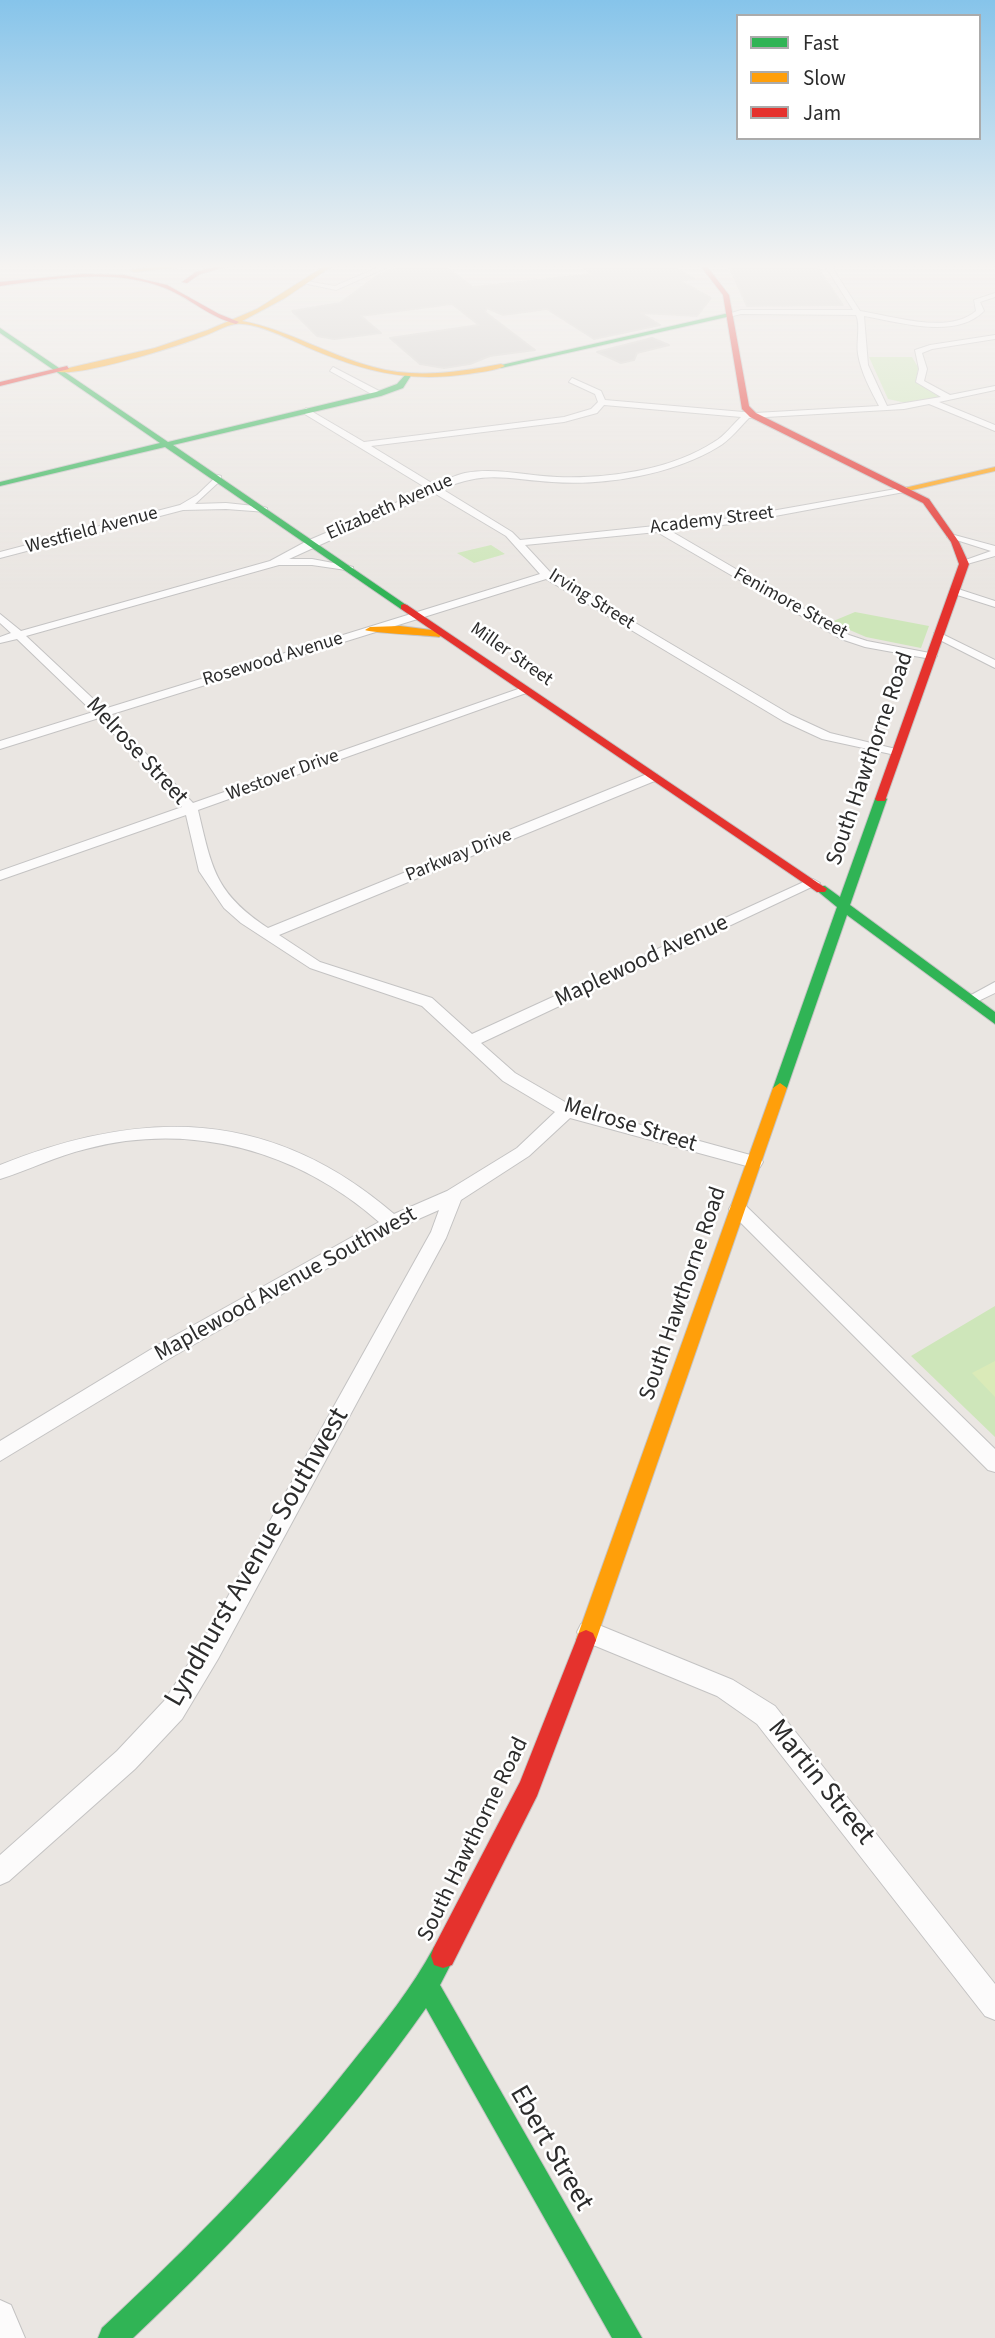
<!DOCTYPE html>
<style>
body{margin:0}
#map{position:relative;width:995px;height:2338px;overflow:hidden;background:#eae6e2;font-family:"Source Sans 3",sans-serif}
canvas{display:block}
.legend{position:absolute;left:736px;top:14px;width:245px;height:126px;box-sizing:border-box;background:#fff;border:2px solid #ababab;margin:0;padding:9px 12px;list-style:none;font-size:21px;color:#2c2c2c}
.legend li{display:flex;align-items:center;gap:14px;height:35px}
.legend b{width:35px;border:2px solid #ababab}
</style>
<div id="map">
<canvas width="995" height="2338"></canvas>
<ul class="legend">
<li><b style="height:9px;background:#30b455"></b>Fast</li>
<li><b style="height:9px;background:#ff9f0a"></b>Slow</li>
<li><b style="height:9px;background:#e5322d"></b>Jam</li>
</ul>
</div>
<script>
const context = document.querySelector('canvas').getContext('2d');
context.lineJoin = 'round';
function fillPath(path, color) { context.fillStyle = color; context.fill(path, 'evenodd'); }
function trace(path, color, width, dash) { context.strokeStyle = color; context.lineWidth = width; context.lineCap = dash ? 'butt' : 'round'; context.setLineDash(dash || []); context.stroke(path); }
function write(font, color, halo, rows, align = 'center') {
  context.font = font + ' "Source Sans 3",sans-serif'; context.lineWidth = 5; context.setLineDash([]); context.textBaseline = 'middle'; context.strokeStyle = halo; context.fillStyle = color; for (const [text, x, y, turn = 0] of rows) {
    context.save(); context.translate(x, y); context.rotate((+turn || 0) * Math.PI / 180); context.textAlign = isNaN(turn) ? turn : align; if (halo) context.strokeText(text, 0, 0); context.fillText(text, 0, 0); context.restore();
  }
}
fillPath(new Path2D(`
 M869,357H912L918,367L917,383L940,397L906,403L888,399Z
 M491,545L505,554L474,563L457,553Z
 M855,612L929,626L921,648L866,637L831,622Z
 M995,1306V1437L911,1356Z`), '#cee6ba');
fillPath(new Path2D(`
 M995,1361V1397L972,1373Z`), '#daeab8');
const building = new Path2D(`
 M407,264H442L473,287L592,274L578,264H653L660,268L672,266L695,279L681,281L711,298L697,316L641,313L660,325L594,339L547,309L503,315L487,308L485,312L535,350L490,356L470,364L444,368L420,364L390,338L479,325L452,304L361,316L381,333L334,339L317,336L292,311L340,303L378,275Z
 M728,264H815L843,305L747,306Z
 M652,338L669,345L637,353L634,360L621,363L597,352Z`);
fillPath(building, '#cfccc9');
trace(building, '#d5d2ce', 2);
const street = new Path2D(`
 M386,264H395L336,290L303,283L306,281L335,286Z
 M824,264H830L860,311C894,316 948,335 976,311L974,300L995,293V297L980,302L984,311C955,340 899,322 864,316L868,365L887,406L941,397L916,382L919,369L915,350L930,345L995,335V339L932,349L922,353L927,369L924,381L950,395L995,386V390L939,402L995,425V431L929,404L904,409L749,418C739,428 730,440 718,447C672,475 604,486 552,482C505,479 487,470 442,489L512,532L520,540L732,518L907,487V491L904,492L732,524L669,530L849,635L867,641L935,654L937,656L931,659L865,647L841,639L657,532L525,545L551,573L791,715L830,733L900,750V756L822,739L783,721L546,579L109,715L193,803L521,688H529V692L198,810C212,869 215,893 268,928L647,774H657V780L279,935L320,962L432,998L472,1034L808,880L813,879L820,883L481,1043L515,1073L572,1106L754,1156L760,1157L763,1162L760,1167L754,1168L570,1118L529,1156L461,1200L446,1238L218,1659L182,1719L135,1769L9,1881L0,1885V1855L117,1751L164,1701L202,1643L431,1232L439,1210L398,1228L172,1357L0,1461V1441L158,1345L379,1222C298,1151 192,1121 86,1149C56,1156 29,1170 0,1179V1165C145,1107 272,1109 394,1214L447,1191L517,1148L555,1112L503,1081L422,1006L310,968L241,923L224,908L199,871L186,815L0,880V871L182,807L99,718L0,749V741L93,712L17,639L0,643V637L11,633L0,623V614L21,631L270,561L307,541L428,489L303,413L306,408L364,442L564,417L591,409L598,402L595,394L569,382L572,378L601,391L605,400L755,413L879,406C870,389 861,372 858,354C856,342 861,325 856,315L741,314L729,317L725,315L741,310H853ZM604,405L741,417C732,425 725,436 714,442C671,470 607,479 557,477C527,476 496,467 465,473C455,475 445,481 435,485L371,446L564,422L597,413ZM434,493L506,536L540,574L104,709L26,636L279,565H312L353,571V567L349,566L312,559H289Z
 M333,367L381,392L382,394L375,396L330,371Z
 M218,475L221,476V480L195,504L226,503L264,507L267,508V512L226,509L183,510L0,558V552L180,505L197,495Z
 M947,533L995,546V556L960,566V562L991,551L947,537Z
 M955,588L995,601V607L951,593L950,591Z
 M938,632L995,660V668L934,637V633Z
 M995,982V993L970,1005L962,1000Z
 M738,1202L744,1204L995,1449V1472L988,1470L732,1214L729,1209L732,1204Z
 M589,1621L733,1680L775,1706L995,1984V2020L985,2016L757,1724L717,1696L581,1640L577,1632L581,1624Z
 M0,2300L11,2305L25,2338H0Z`);
const fast = new Path2D(`
 M729,313L731,316L501,368L497,366Z
 M0,328L168,442L376,392L397,384L406,374H412L403,388L381,396L173,445L409,607L401,609L165,447L0,486V482L160,443L0,333Z
 M881,795L887,799L850,905L995,1012V1024L847,915L787,1088L780,1093L775,1092L773,1088L837,907L815,889L817,886H825L840,897L875,799Z
 M443,1944L452,1947L455,1956L440,1985L642,2338H612L426,2008C341,2129 240,2237 133,2338H98L102,2328C192,2244 278,2157 354,2060C383,2024 412,1988 434,1947Z`);
const slow = new Path2D(`
 M179,264H204L134,272L131,270Z
 M328,264H335L285,298L242,321C288,330 328,355 373,367C415,379 460,372 501,364L505,366C494,371 480,372 468,374C407,383 363,371 307,347C289,339 255,322 236,324C225,325 212,334 201,337C178,346 74,379 56,371L155,348L208,330L257,309Z
 M995,467V471L904,492L900,489Z
 M400,626L439,631L444,634L439,637C427,635 370,633 365,630L370,627Z
 M780,1083L787,1088L596,1640L593,1647L586,1650L579,1647L576,1640L773,1088Z`);
const jam = new Path2D(`
 M225,264H236L200,274L187,283L182,282L196,272Z
 M699,264H705L729,295L749,406L756,413L929,499L959,542L969,564L885,801H877L875,799L959,564L951,542L923,503L750,417L742,409L723,295Z
 M83,274L124,275L167,285L219,314L239,322L236,324C209,317 190,298 165,288C112,268 54,279 0,286V282Z
 M67,366L69,369L0,386V382Z
 M404,604L407,605L827,889L825,892H817L401,609V605Z
 M586,1630L593,1633L596,1640L537,1796L452,1965L443,1968L434,1965L431,1956L434,1947L520,1782L579,1633Z`);
trace(street, '#c4c3c3', 2);
trace(fast, '#c4c3c3', 2);
trace(slow, '#c4c3c3', 2);
trace(jam, '#c4c3c3', 2);
fillPath(street, '#fcfbfb');
fillPath(fast, '#30b455');
fillPath(slow, '#ff9f0a');
fillPath(jam, '#e5322d');
const sky = context.createLinearGradient(0, 0, 0, 592);
sky.addColorStop(0, '#86c4ea');
sky.addColorStop(0.45, '#f6f4f2');
sky.addColorStop(1, '#f6f4f200');
context.fillStyle = sky;
context.fillRect(0, 0, 995, 592);
write('19px', '#2c2c2c', '#fff', [
 ["Elizabeth Avenue",390,508,-24],
 ["Academy Street",712,521,-7],
 ["Westfield Avenue",92,531,-15],
 ["Irving Street",591,600,32],
 ["Fenimore Street",790,604,29],
 ["Miller Street",511,655,35],
 ["Rosewood Avenue",273,660,-17],
 ["Westover Drive",283,776,-20],
 ["Parkway Drive",459,856,-22]
]);
write('23px', '#2c2c2c', '#fff', [
 ["Melrose Street",136,752,47],
 ["South Hawthorne Road",871,759,-71],
 ["Maplewood Avenue",642,962,-25],
 ["Melrose Street",630,1126,17],
 ["Maplewood Avenue Southwest",286,1285,-29],
 ["South Hawthorne Road",684,1294,-71],
 ["South Hawthorne Road",474,1840,-64]
]);
write('28px', '#2c2c2c', '#fff', [
 ["Lyndhurst Avenue Southwest",258,1558,-60],
 ["Martin Street",820,1783,51],
 ["Ebert Street",550,2149,60]
]);
</script>
